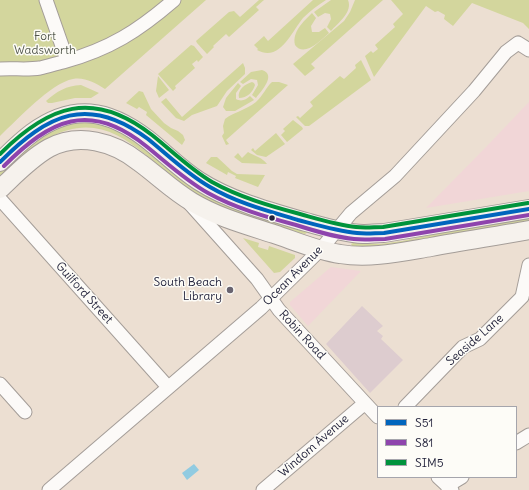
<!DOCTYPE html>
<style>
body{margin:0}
#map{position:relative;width:529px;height:490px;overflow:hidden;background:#ecdfd2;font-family:Delius,sans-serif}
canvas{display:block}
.legend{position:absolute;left:377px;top:406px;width:140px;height:72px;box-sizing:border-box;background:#fdfcf7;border:1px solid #a5a5ac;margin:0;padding:5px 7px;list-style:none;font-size:12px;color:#22223b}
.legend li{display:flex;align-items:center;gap:8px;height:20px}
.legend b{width:20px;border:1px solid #a5a5ac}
</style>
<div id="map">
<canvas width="529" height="490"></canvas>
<ul class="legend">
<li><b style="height:5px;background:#0065bd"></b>S51</li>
<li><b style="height:5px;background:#8e44ad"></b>S81</li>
<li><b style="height:5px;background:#00933c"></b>SIM5</li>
</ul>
</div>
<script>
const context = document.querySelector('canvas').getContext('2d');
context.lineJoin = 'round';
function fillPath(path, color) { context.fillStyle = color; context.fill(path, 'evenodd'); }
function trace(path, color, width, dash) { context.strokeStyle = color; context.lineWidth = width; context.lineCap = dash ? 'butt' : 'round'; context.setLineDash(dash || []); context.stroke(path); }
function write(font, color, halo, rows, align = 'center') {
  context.font = font + ' Delius,sans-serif'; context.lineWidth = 3; context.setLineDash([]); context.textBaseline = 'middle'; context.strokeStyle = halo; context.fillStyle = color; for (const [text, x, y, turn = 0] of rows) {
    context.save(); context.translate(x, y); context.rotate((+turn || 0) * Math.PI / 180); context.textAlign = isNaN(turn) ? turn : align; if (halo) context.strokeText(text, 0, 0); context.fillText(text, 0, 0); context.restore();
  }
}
fillPath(new Path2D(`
 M529,102V191L426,208L486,147Z
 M331,267L361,271L308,326L290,305V302Z`), '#f1d6d7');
fillPath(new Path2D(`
 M362,306L383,326L377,331L383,336L381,339L403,360L370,393L326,344Z`), '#ddcccf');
fillPath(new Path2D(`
 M0,0H206L105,89C95,83 85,77 73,79C51,83 17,120 0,136Z
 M259,0H264L256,7L259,10L229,37L226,34L213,46L214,47L207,54L197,43L196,41L229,12L234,11L240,17Z
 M313,0H326C318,5 310,11 303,18C292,31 280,63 257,50L258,49L254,45L264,36L268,41Z
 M331,0H348C353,12 338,23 331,31L327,27L331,19L330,14L325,13L318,17L314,12Z
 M355,0H383L311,64L315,68L305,76L293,64L344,21L350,12Z
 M391,0H529V29L523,23L472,3L453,26L444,19L445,15L438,11L435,12L426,6L374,77L365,56L371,51L373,53L378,49L375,45L395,27L393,24L403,14Z
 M312,13L316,18L311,26L312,32H319L325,28L329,33C321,40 304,58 295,45C292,32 303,22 312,13Z
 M191,45L194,46L203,57L198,62L197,60L192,64L195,68L175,86L176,88L173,91L158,74Z
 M361,60L371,80L309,126H305L296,117L298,116L300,118L313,106L310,102L340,76L344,79L356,68L355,65Z
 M243,63L245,68V74L227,91L217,106L192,115L184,121L176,118L161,102L166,98L182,117Z
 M262,70C277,75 261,91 256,98L252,95L258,85L257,80L251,79L243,84L240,82L251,72Z
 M158,76L169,90L159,98L156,91Z
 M252,82L254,83L255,85C253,92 247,98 239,98C237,90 245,84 252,82Z
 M272,82H279L288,85L226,140L229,144L226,145L222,136L224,133L223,126L225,119C234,112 246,110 256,102C263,96 266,87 272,82Z
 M238,83L241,86L236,93V99C241,102 246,100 250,96L254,100L235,111H226L223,107L226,98Z
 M81,85L99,93L91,98H75L52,103H48L46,101C57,91 66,86 81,85Z
 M139,91L143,92L151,109L164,123L171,128L178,131L183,135L185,140L182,145L146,115L147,112L139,107L137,109L126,103Z
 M89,120L138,137L308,232L305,234L299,233C266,222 231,213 200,196C148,167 114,101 47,139L0,180V168L46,130Z
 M293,120L302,127L303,129L287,142L281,135L285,131L283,129Z
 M276,133L285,144L266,157L257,155L251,150L253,148L255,151Z
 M248,152C255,156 263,158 267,164L242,163L234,157L238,153L242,158Z
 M211,157H217L232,171L237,174L265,175L258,187L235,178L236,176L228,172L227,175L206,163Z
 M529,214V223L388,247L352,246L351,244L353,243L380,244L402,241L430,235L446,229Z
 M243,238L259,243L258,247L268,250L269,246L292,254L295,255V258L280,272L274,273Z`), '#d3d69d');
fillPath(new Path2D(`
 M194,464L199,470L187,480L182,473Z`), '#91cbe1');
const street = new Path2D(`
 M46,0L67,60
 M0,69C13,68 27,70 40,68C48,66 55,64 63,62C110,49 138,31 174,0
 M0,199L168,387
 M190,204L257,279L279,310L378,417
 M0,384L25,412
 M405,407L463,347L480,339L522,297L529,265
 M516,443L529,435
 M438,477L452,490
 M447,486L462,477
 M49,490L261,308L321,249L351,213L395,176L474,91L506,52L518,43L529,50
 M263,490L365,403`);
const secondary = new Path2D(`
 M0,162C10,152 20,142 32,133C73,103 108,109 147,139C165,153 180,169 199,181C230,201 271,212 306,222C324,227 344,233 363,234C370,234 377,233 384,233L529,209
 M0,189C15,175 31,158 49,148C79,132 114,142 139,162C157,175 173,191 192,202C217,217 246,225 274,234C295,241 318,251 340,254C370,259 401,252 431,247C463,241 496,236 529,230`);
trace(street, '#a49d98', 15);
trace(secondary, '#a49d98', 20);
trace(street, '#fcfaf8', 13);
trace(secondary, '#f6f2ed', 18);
trace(new Path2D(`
 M0,162C48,114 88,94 148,139C169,156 187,174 210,187C237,203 268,211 298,220C317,225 337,231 357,233C366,234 375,233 384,233L529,209`), '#0065bd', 4);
trace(new Path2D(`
 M4,166C50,120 89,100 146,146C166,162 185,180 208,193C235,208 266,217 296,225C315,231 334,237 354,239C365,240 374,239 385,239L529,215`), '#8e44ad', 4);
trace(new Path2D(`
 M0,154C49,105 93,89 152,135C172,151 190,169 212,182C239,197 270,206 300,214C318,219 337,225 356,227C365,228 374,227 383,227L528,203`), '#00933c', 4);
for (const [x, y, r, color] of [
 [272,218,3.5,"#22223b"],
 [230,290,4,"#696470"]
]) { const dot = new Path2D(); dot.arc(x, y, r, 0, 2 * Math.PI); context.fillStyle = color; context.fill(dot); trace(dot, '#fdfcf7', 1.5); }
write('12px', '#51564b', '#fdfcf7', [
 ["Fort",45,37],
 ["Wadsworth",45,51]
]);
write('12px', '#22223b', '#fdfcf7', [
 ["Ocean Avenue",293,276,-45],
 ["Guilford Street",84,293,48],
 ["Robin Road",302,335,47],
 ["Seaside Lane",475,340,-41],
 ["Windom Avenue",314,446,-41]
]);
write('12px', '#22223b', '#fdfcf7', [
 ["South Beach",222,283],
 ["Library",222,297]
], 'right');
</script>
